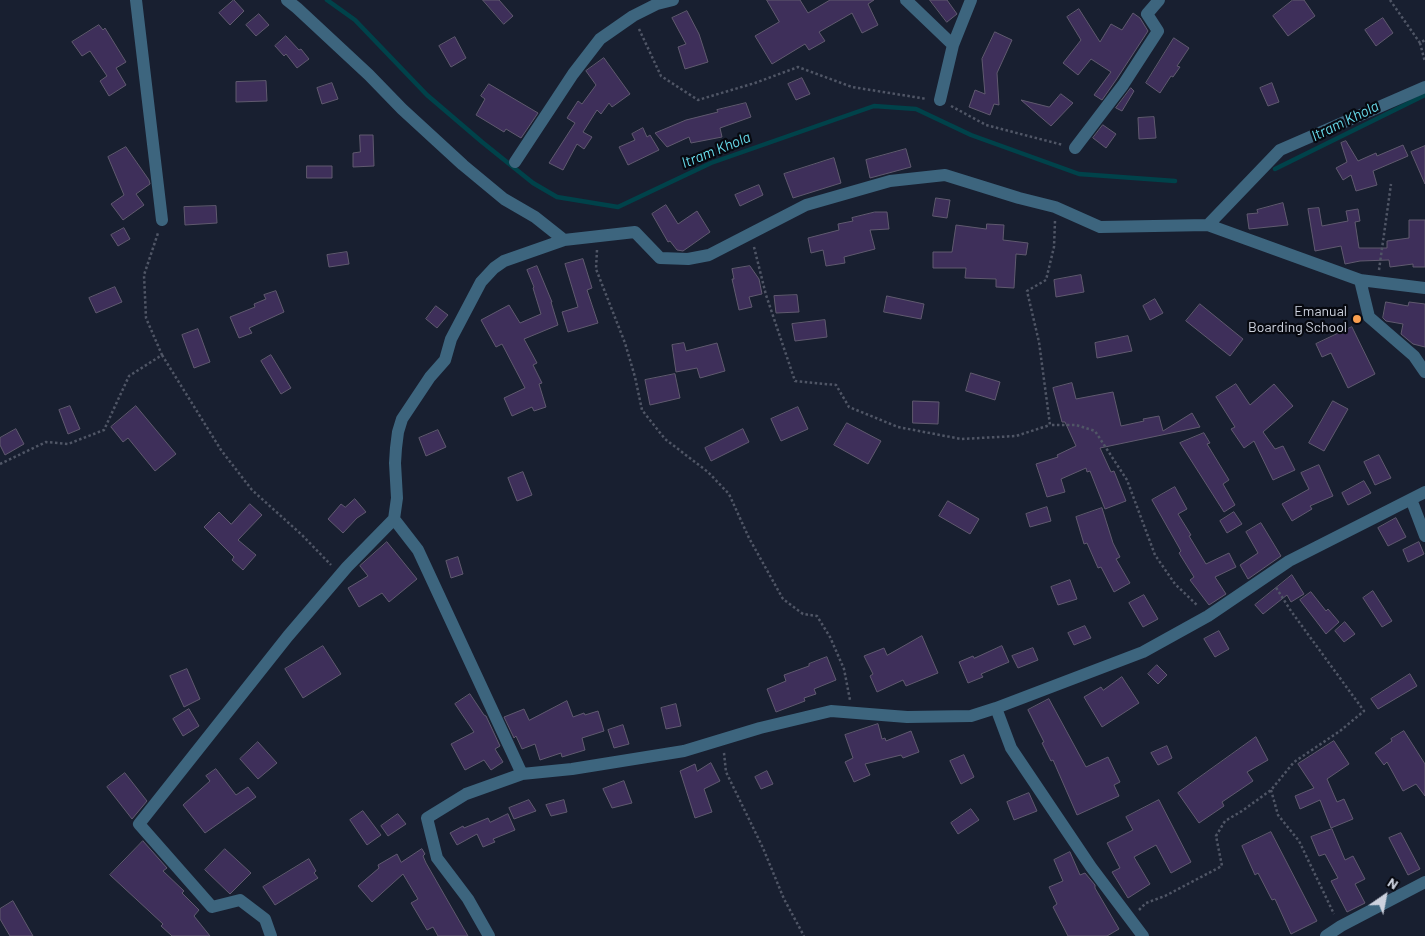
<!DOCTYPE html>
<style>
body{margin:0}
#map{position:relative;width:1425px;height:936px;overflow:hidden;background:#181f30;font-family:Barlow,sans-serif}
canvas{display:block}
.north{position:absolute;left:1360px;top:871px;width:50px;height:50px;-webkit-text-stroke:4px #070910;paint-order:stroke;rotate:33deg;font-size:14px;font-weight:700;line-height:20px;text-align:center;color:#cdd2de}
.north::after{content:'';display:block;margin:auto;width:18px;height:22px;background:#cdd2de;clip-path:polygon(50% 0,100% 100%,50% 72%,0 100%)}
</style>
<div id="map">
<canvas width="1425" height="936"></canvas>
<div class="north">N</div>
</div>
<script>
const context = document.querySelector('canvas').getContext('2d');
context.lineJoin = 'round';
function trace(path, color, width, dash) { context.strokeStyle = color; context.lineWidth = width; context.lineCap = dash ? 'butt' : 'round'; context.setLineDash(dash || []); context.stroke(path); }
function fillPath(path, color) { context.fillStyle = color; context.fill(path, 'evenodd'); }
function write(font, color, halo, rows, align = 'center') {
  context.font = font + ' Barlow,sans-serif'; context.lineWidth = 4.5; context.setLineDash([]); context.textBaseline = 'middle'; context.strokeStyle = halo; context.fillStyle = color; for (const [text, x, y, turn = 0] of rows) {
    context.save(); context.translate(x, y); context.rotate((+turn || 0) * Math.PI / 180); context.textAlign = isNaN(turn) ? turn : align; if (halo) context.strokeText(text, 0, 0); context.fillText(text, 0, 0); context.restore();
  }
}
trace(new Path2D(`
 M327,0L355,20L427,95L482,142L533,183L557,197L618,207L711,163L874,106L916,109L971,135L1079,174L1175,181
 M1275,169L1425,95`), '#00424a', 4.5);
const building = new Path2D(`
 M234,0L244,11L230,25L219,13Z
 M483,0H499L513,16L504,24Z
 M767,0H800L808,13L830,0H874L868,4L878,25L862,33L852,13L819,32L825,41L809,50L805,44L772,64L755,36L779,22Z
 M930,0H947L957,14L947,22Z
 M1293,0H1304L1315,16L1288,36L1273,16Z
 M1079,9L1100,42L1111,24L1122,30L1133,13L1140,18L1148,31L1116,80L1102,100L1094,95L1111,72L1091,59L1078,75L1063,63L1081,40L1067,17Z
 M687,11L699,34L708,62L685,69L678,47L686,44L672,18Z
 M259,14L269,25L256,36L246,25Z
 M1383,18L1393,33L1376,46L1365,30Z
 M99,25L103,30L105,28L126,62L116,68L126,85L109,96L100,81L107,76L90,51L82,56L72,42Z
 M995,32L1012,40L997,73L999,105L994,104L990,115L969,107L975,90L985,94L982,59Z
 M286,36L299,50L301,49L309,59L297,68L286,54L284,56L275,46Z
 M455,37L466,58L451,67L439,46Z
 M1174,38L1189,48L1177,66L1180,67L1173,77L1171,76L1160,93L1146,83Z
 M604,58L630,94L612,107L609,103L601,114L597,110L583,132L592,137L584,149L577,144L563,170L549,163L575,123L567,118L578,101L582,104L596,85L586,71Z
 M802,78L810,94L796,100L788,84Z
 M266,81L267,101L236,102V82Z
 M332,83L338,99L322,104L317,88Z
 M1272,83L1279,102L1268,106L1260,88Z
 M489,84L538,113L521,138L506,129L504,132L476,115L485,99L481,96Z
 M1131,88L1134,91L1122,111L1116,108Z
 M1061,94L1073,103L1051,126L1021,100L1049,107Z
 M746,103L751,117L720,128L722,137L691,143L689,137L667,147L655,133L686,120L718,112L717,110Z
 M1154,117L1156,138L1139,139L1138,118Z
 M1103,125L1116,134L1106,148L1093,138Z
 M643,128L647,137L650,135L659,150L628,165L619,147L635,140L632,134Z
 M360,135H373L374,166L353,167V153L360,152Z
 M1346,141L1358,161L1376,153L1377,156L1403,145L1408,156L1373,171L1377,185L1356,191L1351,175L1343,180L1336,168L1347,162L1341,143Z
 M1425,146V184L1411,152Z
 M126,147L149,180L150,184L136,194L144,205L123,220L111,204L124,195L108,157Z
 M906,149L911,167L870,178L866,160Z
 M834,158L841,183L793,198L784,174Z
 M307,166H332V178H307Z
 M759,185L763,195L740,206L735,195Z
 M936,198L950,200L947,218L933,216Z
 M1283,203L1288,225L1249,229L1247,214L1258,213L1257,210Z
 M666,205L678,224L697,211L710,232L683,251L677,250L670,241L668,242L652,214Z
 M216,206L217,223L185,225L184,207Z
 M1319,208L1322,226L1348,221L1346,211L1358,209L1360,221L1355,222L1359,248H1387V241L1409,238V220H1425V267H1413V264L1390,267L1389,260L1360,261L1345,264L1341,246L1315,251L1308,209Z
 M875,212H887L889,229L870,230L875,249L844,257L845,263L826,266L823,250L811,253L808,238L839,230L838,224L853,221L852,218Z
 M987,224L1004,225L1003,240L1028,243L1026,255L1016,254L1014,288L996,287V279L965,278L966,268H933V252H952L956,225L986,229Z
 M124,228L130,239L118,246L111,235Z
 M347,252L349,264L329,267L327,255Z
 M583,259L592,288L587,290L598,323L568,332L562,312L578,307L565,264Z
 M537,266L552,302H551L558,325L524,339L537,363L533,365L542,383L539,384L546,407L534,411L532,407L512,416L504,398L525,388L502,344L496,347L481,320L509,305L520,323L541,314L533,288L534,287L527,270Z
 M750,266L759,279L762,294L749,297L752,307L739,310L732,279H734L732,269Z
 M1081,275L1084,292L1056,297L1054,280Z
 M115,287L122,302L96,313L89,298Z
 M276,291L284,312L249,328L252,333L239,338L230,317L255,307L254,304L266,299L264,295Z
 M797,295L799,312L776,313L774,296Z
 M887,296L924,304L921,319L884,312Z
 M1155,299L1163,313L1150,320L1143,306Z
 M1386,302L1408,306L1409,302L1425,304V347L1413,344L1401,334L1403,324L1386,321L1383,318Z
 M1200,304L1243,339L1230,356L1186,321Z
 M436,306L448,315L437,328L426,319Z
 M825,320L827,337L795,341L792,324Z
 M1352,327L1375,374L1348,388L1331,353L1322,357L1316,344Z
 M198,329L210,362L194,368L182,335Z
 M1128,336L1132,351L1097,358L1095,343Z
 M684,343L686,351L717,343L725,371L700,378L697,368L676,372L672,345Z
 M271,355L291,388L281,394L261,361Z
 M971,373L1000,382L995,400L966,391Z
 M675,374L680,398L650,405L645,380Z
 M1072,383L1076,399L1113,392L1121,426L1144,421L1143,419L1159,416L1163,431L1192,413L1200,427L1100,448L1111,472L1114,471L1126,501L1105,509L1090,471L1087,472L1086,468L1061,479L1065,492L1047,497L1036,464L1058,457L1057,455L1076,446L1065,422H1062L1053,388Z
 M1236,384L1250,405L1274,384L1293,406L1263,432L1275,449L1283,446L1295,470L1273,480L1254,441L1244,448L1231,429L1235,427L1216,397Z
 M913,401L939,402L938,424L913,423Z
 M1333,401L1348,409L1324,451L1309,443Z
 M70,406L80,429L68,434L59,410Z
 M136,406L176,454L155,471L128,438L123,442L111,427Z
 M798,407L808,429L781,441L771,419Z
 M847,423L881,441L868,464L834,445Z
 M16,429L24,444L5,455L0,445V438Z
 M743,429L749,442L711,461L705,448Z
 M438,430L446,447L426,456L419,438Z
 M1204,433L1210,443L1207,444L1229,480L1223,484L1235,505L1224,512L1180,443Z
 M1379,455L1391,478L1375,485L1364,462Z
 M1319,465L1333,496L1310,506L1312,509L1292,521L1282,504L1309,489L1301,473Z
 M523,472L532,495L517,501L508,478Z
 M1364,481L1371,493L1348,505L1342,493Z
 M1175,487L1187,509L1178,514L1191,535L1189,536L1206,564L1229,553L1236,567L1215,577L1226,594L1209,605L1190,580L1194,577L1179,553L1181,551L1152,500Z
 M355,499L366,512L357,518L343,533L328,519L341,504L345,507Z
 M948,501L979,519L970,534L939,516Z
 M250,504L262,515L238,540L256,555L243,570L232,560L234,557L204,527L219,512L231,524Z
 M1047,507L1051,521L1030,527L1026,514Z
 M1102,508L1113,543L1120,557L1116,559L1130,583L1114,592L1101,567L1098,568L1087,543L1084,544L1076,517Z
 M1234,512L1242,524L1227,533L1220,521Z
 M1396,518L1406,537L1388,546L1378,528Z
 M1261,523L1281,556L1248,579L1240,565L1258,553L1246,532Z
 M387,542L417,579L389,602L382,593L359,607L348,588L368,576L360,566Z
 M1419,542L1424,554L1408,562L1403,550Z
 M458,557L463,574L451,578L446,561Z
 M1292,575L1304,594L1291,602L1287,595L1263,614L1255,605Z
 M1070,580L1077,599L1058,605L1051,587Z
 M1373,591L1392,621L1382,627L1363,598Z
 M1311,592L1326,611L1328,609L1339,622L1326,634L1300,600Z
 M1144,595L1158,619L1143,627L1129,603Z
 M1345,622L1355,634L1344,642L1335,631Z
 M1085,626L1091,638L1074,645L1068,633Z
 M1219,631L1229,649L1215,657L1204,639Z
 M922,636L938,673L906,686L903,680L877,692L870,676L873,674L864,656L884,648L887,655Z
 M323,646L341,674L303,698L285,669Z
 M1002,646L1009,662L981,674L983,677L968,683L959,662L973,656L974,658Z
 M1033,648L1038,660L1018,668L1012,656Z
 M827,657L836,680L814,689L816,694L804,698L805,701L776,712L767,689L786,681L784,675L809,666V664Z
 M1157,665L1167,675L1158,684L1148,674Z
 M187,669L200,699L184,707L170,676Z
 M1410,674L1417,686L1378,709L1371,699Z
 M1122,677L1139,703L1102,727L1084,697L1101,687L1103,690Z
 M470,694L484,715L486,716L500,746L495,749L503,762L491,770L484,760L465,770L451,744L474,732L455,704Z
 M1049,699L1086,767L1108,757L1120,782L1114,785L1119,796L1077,815L1053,760L1051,761L1042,743L1044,742L1028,710Z
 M567,701L573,717L584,713L585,715L598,711L604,731L582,738L585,750L562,757L561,753L540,760L535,744L522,749L516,736L514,738L504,717L524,709L529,720Z
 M676,704L681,726L666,729L661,708Z
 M189,709L199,726L183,736L173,719Z
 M878,724L882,739L885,738L886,741L911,731L919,752L903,758L901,755L865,764L870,775L854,782L845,762L853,758L845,735Z
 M623,725L629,744L614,748L608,730Z
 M1404,731L1425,764V796L1416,784L1403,791L1387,762L1384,765L1375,753L1392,741L1391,739Z
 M1256,737L1268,760L1247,772L1253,781L1222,802L1224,806L1199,823L1178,793Z
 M1334,741L1349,764L1327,779L1337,802L1344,799L1353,819L1331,828L1320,800L1300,809L1295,796L1314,788L1298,764Z
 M258,742L277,763L258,779L240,759Z
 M1167,746L1172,758L1158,765L1151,753Z
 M964,755L974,777L961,784L950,761Z
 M711,763L720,781L704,789L712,812L695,818L680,771L695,764L697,771Z
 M216,769L236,795L248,787L256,797L205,833L183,805L210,781L206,776Z
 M767,771L773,784L761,789L755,777Z
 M125,773L147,801L132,819L107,787Z
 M624,781L632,803L612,808L603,789Z
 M1029,793L1037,811L1014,820L1007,802Z
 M529,800L536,811L514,819L509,808Z
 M564,800L567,812L551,816L546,805Z
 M1159,800L1191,862L1171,873L1156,845L1134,857L1150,884L1128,898L1112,872L1120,868L1107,843L1133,830L1126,817Z
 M971,809L979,820L958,834L951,823Z
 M363,811L381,835L367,845L350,820Z
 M398,814L406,824L388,836L381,826Z
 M508,814L515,830L493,839L495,842L483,847L477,834L457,845L450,833L463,826L464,828L488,818L490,822Z
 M1332,829L1345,860L1353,856L1365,879L1355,884L1365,903L1347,912L1331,881L1338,878L1325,854L1319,856L1311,837Z
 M1271,832L1317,921L1291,934L1275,899L1272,900L1258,873L1255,875L1242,846Z
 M1401,833L1420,869L1408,875L1389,838Z
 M143,841L167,868L163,871L184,891L182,893L199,910L194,916L210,936H172L161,926L163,924L110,875Z
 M225,849L251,873L230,894L205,870Z
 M422,849L425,854L423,856L426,863L468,936H438L433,927L427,930L411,903L418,899L403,874L372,902L358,886L379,868L378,865L397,854L401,862Z
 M1070,852L1080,875L1085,873L1095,885V888L1119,929L1107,936H1068L1053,907L1057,904L1049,887L1063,881L1054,860Z
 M309,859L316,871L314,873L318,878L275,905L263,887Z
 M13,901L33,936H10L0,919V909Z`);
fillPath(building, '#3e2f5a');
trace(building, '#605a6f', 1);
trace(new Path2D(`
 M1390,0L1420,43L1425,40
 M639,29L661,76L698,100L755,83L798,67L852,87L927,99
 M1420,43L1425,62
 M951,106L986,125L1063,145
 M1055,221L1054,247L1046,280L1027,291L1039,342L1050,425H1076L1095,431L1127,480L1155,555L1175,584L1198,606
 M754,247L766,295L795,381L836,385L849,407L898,427L961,439L1016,436L1050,425
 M597,250L596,269L625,343L635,377L642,410L665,439L708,472L729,494L749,538L783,599L803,614L817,616L830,637L844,669L850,700
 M1379,270L1391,184
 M162,355L221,450L252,490L302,535L331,565
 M0,464L46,442L68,444L104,430L129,376L162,355L146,318L144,275L158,233
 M724,753L726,772L763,848L784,899L804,936
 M1271,790L1278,815L1299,841L1334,914
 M1139,910L1146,903L1165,896L1222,866L1216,836L1225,821L1242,811L1271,790L1294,762L1340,731L1364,711L1291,611L1275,586`), '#505666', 2.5, [2.5, 2.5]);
trace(new Path2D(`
 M136,0L162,220
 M287,0L297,8L369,75L402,109L463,165L504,199L535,217L564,240L635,232L660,258L688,259L709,255L806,205L890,181L945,175L1019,198L1055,207L1100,227L1208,225L1360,280L1425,288
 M906,0L953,45
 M940,100L953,45L971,0
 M1075,148L1123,85L1158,31L1147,14L1159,0
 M515,162L573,74L600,39L633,16L657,4L673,0
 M1208,225L1280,150L1425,87
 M1360,280L1369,317L1414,356L1425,372
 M1411,499L1425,536
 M996,708L1011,748L1091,867L1143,936
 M522,774L418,550L394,519L397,498L395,463L396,448L398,432L402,419L430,377L445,360L451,339L481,282L494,268L504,261L564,240
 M271,936L265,919L240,900L212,907L139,824L288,636L347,567L394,519
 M489,936L468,899L437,858L427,818L466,794L522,774L572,769L684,751L760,728L831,711L907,717L971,716L996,708L1143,652L1208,616L1289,561L1425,492
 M1326,936L1341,926L1425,882`), '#3d657e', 12);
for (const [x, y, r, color] of [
 [1357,319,5,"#fa9f4f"]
]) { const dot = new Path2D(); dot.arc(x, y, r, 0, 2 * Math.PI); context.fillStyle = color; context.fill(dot); trace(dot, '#070910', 2); }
write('14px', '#cdd2de', '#070910', [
 ["Emanual",1347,311],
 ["Boarding School",1347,327]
], 'right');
write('italic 15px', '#67d9e9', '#070910', [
 ["Itram Khola",1345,121,-26],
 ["Itram Khola",716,150,-22]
]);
</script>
